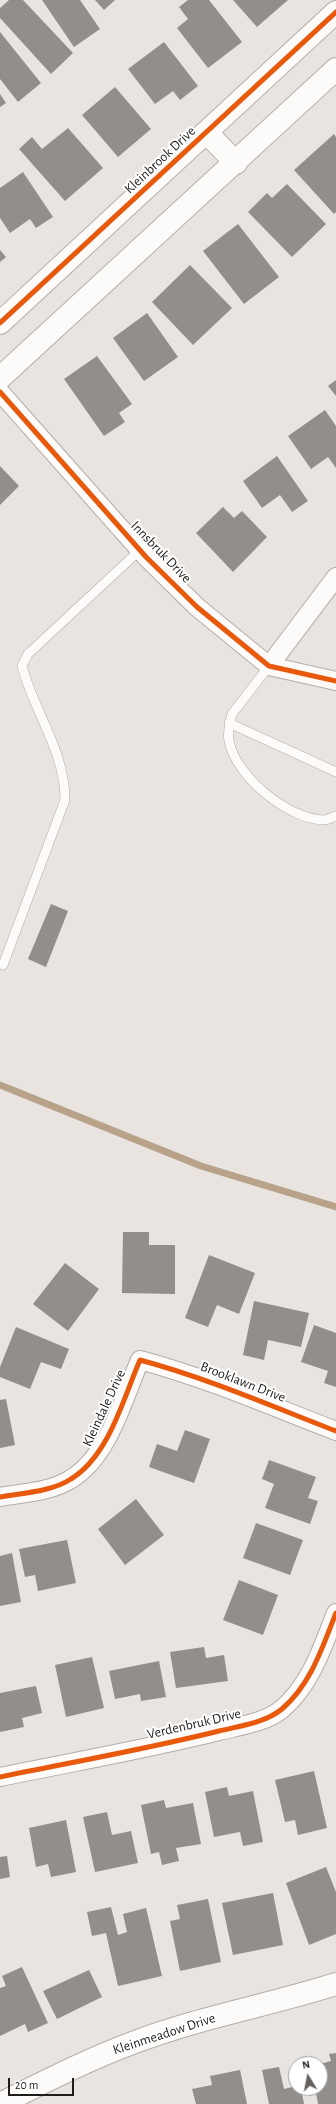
<!DOCTYPE html>
<style>
body{margin:0}
#map{position:relative;width:336px;height:2104px;overflow:hidden;background:#e9e4df;font-family:"Alegreya Sans",sans-serif}
canvas{display:block}
.north{position:absolute;left:288px;top:2056px;width:40px;height:40px;box-sizing:border-box;background:#fff;border:1px solid #a5a4a3;border-radius:50%;rotate:350deg;font-size:11px;font-weight:700;line-height:16px;text-align:center;color:#1f1c19}
.north::after{content:'';display:block;margin:auto;width:14px;height:18px;background:#66625e;clip-path:polygon(50% 0,100% 100%,50% 72%,0 100%)}
.scale{position:absolute;left:8px;top:2078px;width:66px;height:18px;box-sizing:border-box;border:2px solid #1f1c19;border-top:0;padding-left:5px;font-size:12px;line-height:14px;white-space:nowrap;color:#1f1c19;-webkit-text-stroke:3px #fff;paint-order:stroke}
</style>
<div id="map">
<canvas width="336" height="2104"></canvas>
<div class="north">N</div>
<div class="scale">20 m</div>
</div>
<script>
const context = document.querySelector('canvas').getContext('2d');
context.lineJoin = 'round';
function trace(path, color, width, dash) { context.strokeStyle = color; context.lineWidth = width; context.lineCap = dash ? 'butt' : 'round'; context.setLineDash(dash || []); context.stroke(path); }
function fillPath(path, color) { context.fillStyle = color; context.fill(path, 'evenodd'); }
function write(font, color, halo, rows, align = 'center') {
  context.font = font + ' "Alegreya Sans",sans-serif'; context.lineWidth = 4; context.setLineDash([]); context.textBaseline = 'middle'; context.strokeStyle = halo; context.fillStyle = color; for (const [text, x, y, turn = 0] of rows) {
    context.save(); context.translate(x, y); context.rotate((+turn || 0) * Math.PI / 180); context.textAlign = isNaN(turn) ? turn : align; if (halo) context.strokeText(text, 0, 0); context.fillText(text, 0, 0); context.restore();
  }
}
trace(new Path2D(`
 M0,1085L201,1166L336,1207`), '#b8a28a', 7);
fillPath(new Path2D(`
 M9,0H23L73,53L51,74L0,18V8Z
 M42,0H80L100,29L74,47Z
 M95,0H115L104,10Z
 M188,0H209L242,42L208,68L177,28L188,19L179,7Z
 M233,0H288L257,27Z
 M0,32L41,83L18,102L0,79Z
 M164,42L198,86L180,100L173,91L155,104L128,69Z
 M115,87L151,129L118,157L82,115Z
 M0,94L6,103L0,107Z
 M68,128L103,168L65,201L19,149L32,137L42,149Z
 M334,134L336,137V212L334,214L294,170Z
 M23,172L53,217L36,228L30,219L10,233L0,218V188Z
 M287,184L326,224L292,257L248,212L267,193L272,198Z
 M238,224L279,277L244,304L203,251Z
 M0,250L6,257L0,262Z
 M190,265L232,308L193,345L152,302Z
 M147,313L178,357L144,381L113,338Z
 M97,356L132,404L119,413L125,422L104,436L64,379Z
 M336,380V396L328,386Z
 M325,410L336,426V468L328,457L311,469L288,436Z
 M277,456L308,501L292,512L280,495L262,508L243,481Z
 M0,466L19,486L0,505Z
 M223,507L234,518L242,511L267,537L233,572L196,533Z
 M51,904L68,911L46,967L28,959Z
 M123,1232H149V1245H175V1294L122,1293Z
 M209,1255L255,1273L239,1314L217,1305L208,1327L185,1318Z
 M65,1263L99,1289L68,1331L33,1304Z
 M254,1301L309,1313L301,1347L268,1340L264,1360L243,1355Z
 M314,1325L336,1333V1387L324,1383L328,1371L301,1362Z
 M16,1327L69,1349L61,1369L41,1362L30,1389L0,1377V1367Z
 M6,1399L15,1445L0,1448V1400Z
 M185,1430L210,1439L194,1483L149,1467L157,1444L177,1451Z
 M269,1460L316,1477L308,1498L318,1501L310,1524L265,1508L274,1484L262,1479Z
 M136,1499L164,1535L125,1565L98,1529Z
 M256,1523L303,1540L290,1575L243,1558Z
 M67,1540L76,1583L38,1591L35,1575L25,1577L19,1549Z
 M12,1553L21,1602L0,1606V1556Z
 M239,1580L278,1595L263,1635L223,1620Z
 M204,1647L206,1658L224,1655L228,1681L176,1688L170,1652Z
 M92,1657L104,1708L66,1717L55,1665Z
 M159,1661L166,1697L141,1701L140,1694L115,1699L109,1671Z
 M36,1686L42,1713L22,1718L24,1727L0,1732V1693Z
 M314,1771L327,1828L298,1835L295,1820L285,1822L275,1780Z
 M227,1787L229,1796L253,1791L263,1842L243,1846L240,1832L214,1837L205,1792Z
 M164,1800L166,1808L193,1803L201,1844L176,1848L179,1861L162,1865L159,1852L151,1854L141,1805Z
 M107,1812L112,1835L131,1831L138,1863L95,1872L83,1817Z
 M66,1820L76,1872L51,1877L48,1864L36,1867L29,1828Z
 M7,1856L10,1877L0,1879V1857Z
 M326,1867L336,1892V1934L309,1945L286,1883Z
 M273,1893L283,1945L233,1955L222,1903Z
 M208,1899L221,1962L180,1971L170,1921L180,1919L177,1905Z
 M111,1907L118,1935L127,1932L123,1914L146,1908L162,1976L118,1986L106,1933L92,1936L87,1912Z
 M22,1967L48,2023L28,2032L25,2024L0,2036V1988L6,1986L2,1976Z
 M89,1970L102,1997L57,2019L43,1991Z
 M336,2053V2104H318L315,2088H320V2064L331,2061L329,2054Z
 M279,2067L284,2089L296,2086L301,2088L304,2104H269L262,2070Z
 M240,2070L247,2104H196L192,2089L212,2085L210,2076Z`), '#928e8a');
const lane = new Path2D(`
 M269,666L232,714C230,722 227,733 229,741C236,777 288,819 324,820C328,820 332,817 336,816
 M229,723L336,772
 M3,965L65,800C65,751 34,712 22,666L28,654L140,550`);
const street = new Path2D(`
 M0,392L146,557L197,607L269,666L336,681
 M269,666L336,577
 M0,1497C22,1493 51,1492 71,1479C109,1456 123,1399 140,1360C207,1378 271,1406 336,1431
 M0,1777C73,1762 147,1749 219,1731C239,1726 265,1723 282,1709C311,1684 322,1648 336,1613`);
const secondary = new Path2D(`
 M207,133L236,163
 M0,323L336,12
 M0,378L336,69
 M0,2104C44,2082 89,2059 135,2042C201,2017 270,2005 336,1984`);
trace(lane, '#b2aeaa', 10);
trace(street, '#b2aeaa', 20);
trace(secondary, '#b2aeaa', 24);
trace(lane, '#fcfbfa', 9);
trace(street, '#fcfbfa', 18);
trace(secondary, '#fcfbfa', 22);
trace(new Path2D(`
 M0,323L336,12
 M0,392L146,557L197,607L269,666L336,681
 M0,1497C22,1493 51,1492 71,1479C109,1456 123,1399 140,1360C207,1378 271,1406 336,1431
 M0,1777C73,1762 147,1749 219,1731C239,1726 265,1723 282,1709C311,1684 322,1648 336,1613`), '#e8590c', 5);
write('14px', '#1f1c19', '#fff', [
 ["Kleinbrook Drive",160,160,-43],
 ["Innsbruk Drive",161,552,46],
 ["Brooklawn Drive",243,1382,21],
 ["Kleindale Drive",104,1408,-65],
 ["Verdenbruk Drive",194,1724,-13],
 ["Kleinmeadow Drive",164,2034,-18]
]);
</script>
